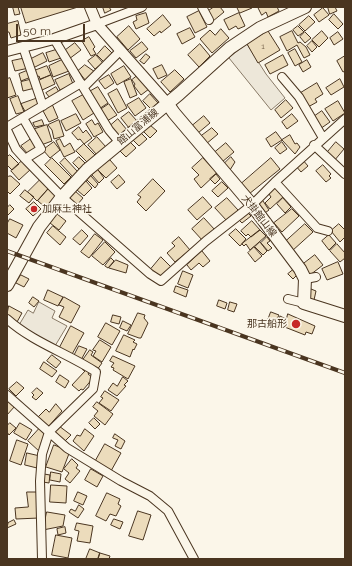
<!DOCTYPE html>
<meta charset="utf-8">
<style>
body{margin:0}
#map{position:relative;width:352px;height:566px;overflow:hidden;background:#fbf6e9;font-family:Raleway,sans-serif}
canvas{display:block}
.frame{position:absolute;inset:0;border:8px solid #4a3520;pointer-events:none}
.scale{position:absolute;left:16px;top:24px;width:69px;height:18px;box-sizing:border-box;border:2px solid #4a3520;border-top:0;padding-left:5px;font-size:12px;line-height:14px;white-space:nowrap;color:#4a3520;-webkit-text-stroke:3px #fbf6e9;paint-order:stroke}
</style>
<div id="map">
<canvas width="352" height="566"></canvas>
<div class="frame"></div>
<div class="scale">50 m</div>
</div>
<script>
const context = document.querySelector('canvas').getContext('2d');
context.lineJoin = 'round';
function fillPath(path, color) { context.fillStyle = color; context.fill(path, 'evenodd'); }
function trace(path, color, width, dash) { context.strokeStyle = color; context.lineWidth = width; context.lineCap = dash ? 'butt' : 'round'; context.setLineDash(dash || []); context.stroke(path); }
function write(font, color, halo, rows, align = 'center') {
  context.font = font + ' Raleway,"Noto Sans JP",sans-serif'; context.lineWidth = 3; context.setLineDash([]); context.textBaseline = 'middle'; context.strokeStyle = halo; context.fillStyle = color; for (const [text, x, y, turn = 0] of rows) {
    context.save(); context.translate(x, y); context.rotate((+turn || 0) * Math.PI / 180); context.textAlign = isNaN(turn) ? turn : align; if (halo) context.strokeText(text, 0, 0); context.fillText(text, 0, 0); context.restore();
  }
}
const parking = new Path2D(`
 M247,44L266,74L285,98L271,110L229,58Z
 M39,302L55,311L52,318L67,326L55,346L19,325L28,310L33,313Z`);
fillPath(parking, '#ede7d9');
trace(parking, '#887966', 1);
const building = new Path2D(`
 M13,7H18L20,14L15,15Z
 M21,7H78L26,23Z
 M103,7H109L111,10L105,13Z
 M214,7H220L224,12L213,21L207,12Z
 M237,7H252V8L240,13Z
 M258,7H277L279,11L268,17L266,12L262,15Z
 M328,7H335L337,11L330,14Z
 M323,8L329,15L319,22L314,15Z
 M199,11L207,27L195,33L187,17Z
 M146,13L149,23L136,29L133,22L137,20L136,16Z
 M239,13L245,26L238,29L236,26L229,30L224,20Z
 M334,14L343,24L338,29L329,20Z
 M163,15L171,25L161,33L160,31L154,36L147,29Z
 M309,16L315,22L305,31L299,25Z
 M18,21L21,35L11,38L9,32H7V24Z
 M129,26L140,39L128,50L117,37Z
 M298,26L304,32L298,36L293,30Z
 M190,28L195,37L182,44L177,34Z
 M221,29L229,38L212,53L200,39L210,30L215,35Z
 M268,31L280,50L258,63L247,44Z
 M292,31L298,43L300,42L306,47L310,55L304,58L297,45L287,51L280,37Z
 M322,31L328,38L319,47L312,40Z
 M305,32L311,38L305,43L300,37Z
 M338,32L343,39L334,45L330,38Z
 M89,37L95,47L93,49L96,54L91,56L82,41Z
 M312,41L317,47L312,52L307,46Z
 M142,42L148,49L136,58L130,51Z
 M75,43L81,50L69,59L63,52Z
 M200,44L210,56L199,67L188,55Z
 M105,46L112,53L104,62L97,55Z
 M59,49L61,58L49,62L46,53Z
 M295,49L302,62L295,66L288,53Z
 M43,53L47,61L33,68L29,60Z
 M146,54L150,57L144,64L140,61Z
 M96,55L103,63L95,69L88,61Z
 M283,55L288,65L270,74L265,65Z
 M345,56V71L343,72L337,61Z
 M26,58L29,68L15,71L12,61Z
 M64,59L69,71L53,77L49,66Z
 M307,60L311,67L303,72L299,65Z
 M85,65L95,72L86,81L78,71Z
 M162,65L167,75L158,79L153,69Z
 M47,66L51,75L40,79L39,76L37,77L34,71Z
 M124,66L131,77L117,85L111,74Z
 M29,70L31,77L21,81L19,74Z
 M175,70L184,79L170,92L161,82Z
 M69,74L73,84L60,90L55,80Z
 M51,75L55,84L40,91L36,82Z
 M109,75L114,83L105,89L99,81Z
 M137,76L149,89L141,95L134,86L135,84L132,80Z
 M10,78L16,95L7,98V79Z
 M33,79L35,88L23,91L21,82Z
 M131,79L137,95L130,98L124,82Z
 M340,79L344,87L331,95L326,88Z
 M317,83L323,94L315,99L317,102L308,107L299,94Z
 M56,87L59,92L50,98L46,93Z
 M98,87L108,103L99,109L89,92Z
 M117,89L127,108L118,113L108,94Z
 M150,94L158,103L151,109L143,101Z
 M83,95L94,113L83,120L72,101Z
 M18,96L24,112L16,114L10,99Z
 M38,98L42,105L26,113L21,104Z
 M139,98L146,108L135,116L127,105Z
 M286,100L293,108L281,118L275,110Z
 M338,101L345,113L333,121L325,109Z
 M52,104L58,118L49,122L42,109Z
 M109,104L117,115L107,121L100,110Z
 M322,111L330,122L320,129L312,118Z
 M129,112L137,121L129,128L121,118Z
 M76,114L81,123L66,131L61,121Z
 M292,114L298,121L287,129L282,122Z
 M204,116L210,123L198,133L192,126Z
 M118,119L127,130L118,136L110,126Z
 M42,120L44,125L35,127L33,123Z
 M59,120L64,136L54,139L52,130L48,125Z
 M92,120L95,125L98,123L103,132L94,137L86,124Z
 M47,125L52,141L41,145L37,133L33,135L32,130Z
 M150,125L157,131L150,138L143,131Z
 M79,127L83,133L86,130L92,138L84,144L80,139L78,140L72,133Z
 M212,128L218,134L206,144L200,137Z
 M276,132L282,140L271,147L266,139Z
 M141,133L147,139L139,146L133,140Z
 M290,135L295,144L297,143L300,147L295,154L282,140Z
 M97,137L106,147L97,155L88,145Z
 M31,139L37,147L28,154L21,146Z
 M60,139L64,147L70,143L75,152L64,157L56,141Z
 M54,142L60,150L50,158L43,150Z
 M130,142L136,148L126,157L120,151Z
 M282,142L287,149L280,154L275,148Z
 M336,142L344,149L334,161L326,154Z
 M226,143L234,152L222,162L214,153Z
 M84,144L96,156L88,163L76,151Z
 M10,155L19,164L12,170L7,165V157Z
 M79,157L86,164L80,170L73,163Z
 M231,157L235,162L230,170L224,164Z
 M52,158L71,177L64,184L45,165Z
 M65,158L78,172L73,177L60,163Z
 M203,158L217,173L201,188L194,179L199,175L192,168Z
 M271,158L280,169L249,194L241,184Z
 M302,159L308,166L301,172L295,165Z
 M23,160L31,169L19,180L11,171Z
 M110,160L117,168L106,178L97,169Z
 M323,165L331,174L329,176L331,178L326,182L316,171Z
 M98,170L104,178L99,183L92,175Z
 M216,174L220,179L215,184L210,179Z
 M119,175L125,182L117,189L111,182Z
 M9,176H11L20,184L10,194L7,191V178Z
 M91,176L98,184L95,188L87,180Z
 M153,179L165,191L146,211L137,202L141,197L138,195Z
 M40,180L49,188L37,201L28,192Z
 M86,181L92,188L84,196L77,190Z
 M222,182L228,188L218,197L212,191Z
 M49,188L57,195L46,208L38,201Z
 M275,188L283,197L270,209L265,203L271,197L269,194Z
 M25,190L34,197L29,203L20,196Z
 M75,191L83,198L77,205L69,197Z
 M203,197L212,207L197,220L188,210Z
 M227,198L238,210L227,221L215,208Z
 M261,198L269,210L262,215L253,204Z
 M283,198L291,207L285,213L277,204Z
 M34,202L41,209L33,216L26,209Z
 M10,205L14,209L7,216V208Z
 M292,209L299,216L282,232L274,223Z
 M247,212L251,216L242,223L239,220Z
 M57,214L66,221L59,230L50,223Z
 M204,218L215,230L203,241L192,229Z
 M10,219L23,225L16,238L7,233V224Z
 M252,221L260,230L251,237L248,234L246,236L241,231Z
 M305,224L313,232L292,251L284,243Z
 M339,224L345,230V237L340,242L331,231Z
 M53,226L66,237L60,245L47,233Z
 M236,229L246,239L240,246L229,235Z
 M82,230L88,236L80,245L73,239Z
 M260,230L266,236L250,250L246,244L244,246L242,244Z
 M95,234L103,240L89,258L81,252Z
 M329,235L336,243L329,250L322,241Z
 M179,237L190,250L175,262L167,253L175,246L172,243Z
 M267,237L270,241L267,243L272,248L268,251L261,243Z
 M105,242L115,252L103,265L92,256Z
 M260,242L267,251L263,255L255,247Z
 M337,244L345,253V258L340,262L330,251Z
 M254,247L262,256L255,262L248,253Z
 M202,251L210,261L203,267L199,263L191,270L187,265Z
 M315,255L323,265L310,275L302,265Z
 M161,257L171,267L161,278L151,269Z
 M111,258L114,261L108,268L105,266Z
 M116,260L128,265L126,273L109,268Z
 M338,262L343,274L327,280L322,269Z
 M293,270L297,275L293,279L288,274Z
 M183,271L193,275L188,288L178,284Z
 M21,275L29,279L24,287L16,283Z
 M176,286L188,290L186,297L174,292Z
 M311,289L316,291L314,300L308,298Z
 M48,290L63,297L58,306L44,300Z
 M33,297L39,301L34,307L29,303Z
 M64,297L80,306L71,323L59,317L64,307L59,305Z
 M219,300L227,303L225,309L217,306Z
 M230,302L237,304L234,312L228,310Z
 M9,306L22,313L17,322L7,316Z
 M271,312L279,315L275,323L268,320Z
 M138,313L145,315L144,318L148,323L141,338H139L128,334Z
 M288,314L315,326L312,334L306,332L305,335L277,324L280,316L286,319Z
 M113,315L121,317L119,324L111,322Z
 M123,321L131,325L127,331L120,328Z
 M106,323L120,331L112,345L98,337Z
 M71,326L84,333L71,356L59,349Z
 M124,335L135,340L133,342L137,344L134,350L133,349L130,357L116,351Z
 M100,340L111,347L102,362L93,356L96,351L93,350Z
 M79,346L87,349L81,360L74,356Z
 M90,350L93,352L91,355L102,363L97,370L83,360Z
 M52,355L61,362L56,368L47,361Z
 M113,356L135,366L128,379L113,370L114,368L111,367L114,363L110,361Z
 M44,362L57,371L52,377L40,369Z
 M85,367L90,371L88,374L93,378L83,390L81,389L79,391L72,385L85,371L83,370Z
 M60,375L69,381L65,388L56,382Z
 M123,377L128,381L124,385L126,386L117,396L108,390L113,383L117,386Z
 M17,382L24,388L16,396L9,389Z
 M37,388L43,393L36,400L32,397L34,395L32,393Z
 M105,391L119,400L111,411L99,403L103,398L101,397Z
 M7,400L15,406L7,415Z
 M97,402L113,414L105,425L94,416L98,411L93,407Z
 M56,404L62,411L48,427L38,417L46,409L49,412Z
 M94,418L100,424L95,429L89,423Z
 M10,423L16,428L9,435L7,432V426Z
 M20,423L32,430L26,440L14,433Z
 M59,426L71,435L65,441L55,432Z
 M39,429L47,436L41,442L43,445L40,452L28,441Z
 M85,429L94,436L84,451L73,441L77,435L80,436Z
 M115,434L125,441L121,449L115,446L118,440L113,438Z
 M17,440L28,444L21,465L10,461Z
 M105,444L121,453L111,471L95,462Z
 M54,445L70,451L62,472L46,467Z
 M27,453L40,456L37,468L25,465Z
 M72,459L78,465L76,468L80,471L70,483L65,479L69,473L64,469Z
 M91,469L103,476L97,487L85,480Z
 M51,472L61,474L60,482L50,480Z
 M44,474L50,475L49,483L43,482Z
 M51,485L67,486L66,503L50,502Z
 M27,492H38L39,518L16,519L15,508L28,507Z
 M78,492L87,496L83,505L74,501Z
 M107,493L120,499L118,504L121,506L116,516L110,514L106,521L96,516Z
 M79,505L84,509L78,518L69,512L71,509L75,511Z
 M138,511L151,515L143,540L129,536Z
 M47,512L65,515L63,526L43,530Z
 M114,519L123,522L120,529L111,525Z
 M14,520L16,524L7,528L8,523Z
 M77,523L93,526L90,543L77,541L79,531L75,530Z
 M65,527L66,533L58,535L57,529Z
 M56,535L72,538L68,558L52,555Z
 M90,549L100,553L98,559H86Z
 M100,553L110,556L109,559H98Z`);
fillPath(building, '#ecdcbc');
trace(building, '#4a3520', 1);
const minor = new Path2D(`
 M202,7L209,20
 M97,24L142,7
 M54,39L109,130L120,143
 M23,47L43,106
 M282,77L299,97L323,138
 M84,87L121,50
 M23,118L41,149L25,159
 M7,127L81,83
 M7,130L16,149L25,159L62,197L150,274L161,281L206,241L252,205L275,182L345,119
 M314,145L345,174
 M275,182L317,228L328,231
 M305,279L316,277
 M288,299L304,303
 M7,319C34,343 67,353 96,372L93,389L49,432L42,454L40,481L42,559
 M7,395L67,448L121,481L150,496L168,511L194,559`);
const tertiary = new Path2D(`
 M90,7L97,24L167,103
 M7,51L54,39L97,24`);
const secondary = new Path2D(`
 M167,103L174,113L252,205L300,269L305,279L304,303L345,316
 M7,285L39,227L62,197L87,170L179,94L230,48L260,28L305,7`);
trace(minor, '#4a3520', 10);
trace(tertiary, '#4a3520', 12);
trace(secondary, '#4a3520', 14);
trace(minor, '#fbf6e9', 8);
trace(tertiary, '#fbf6e9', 10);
trace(secondary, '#fbf6e9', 12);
const rail = new Path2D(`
 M7,251L345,373`);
trace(rail, '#4a3520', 4);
trace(rail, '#fbf6e9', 2.5, [8]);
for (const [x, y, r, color] of [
 [34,209,4,"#c62828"],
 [296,324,5,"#c62828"]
]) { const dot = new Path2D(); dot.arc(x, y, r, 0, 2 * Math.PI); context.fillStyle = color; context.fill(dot); trace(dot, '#fbf6e9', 1.5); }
write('8px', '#725f47', null, [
 ["1",263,47]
]);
write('10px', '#4a3520', '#fbf6e9', [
 ["館山富浦線",138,127,-40],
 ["犬掛館山線",259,216,52]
]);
write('10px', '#4a3520', '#fbf6e9', [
 ["加麻土神社",42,209],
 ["那古船形",287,324,"right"]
], 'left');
</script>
